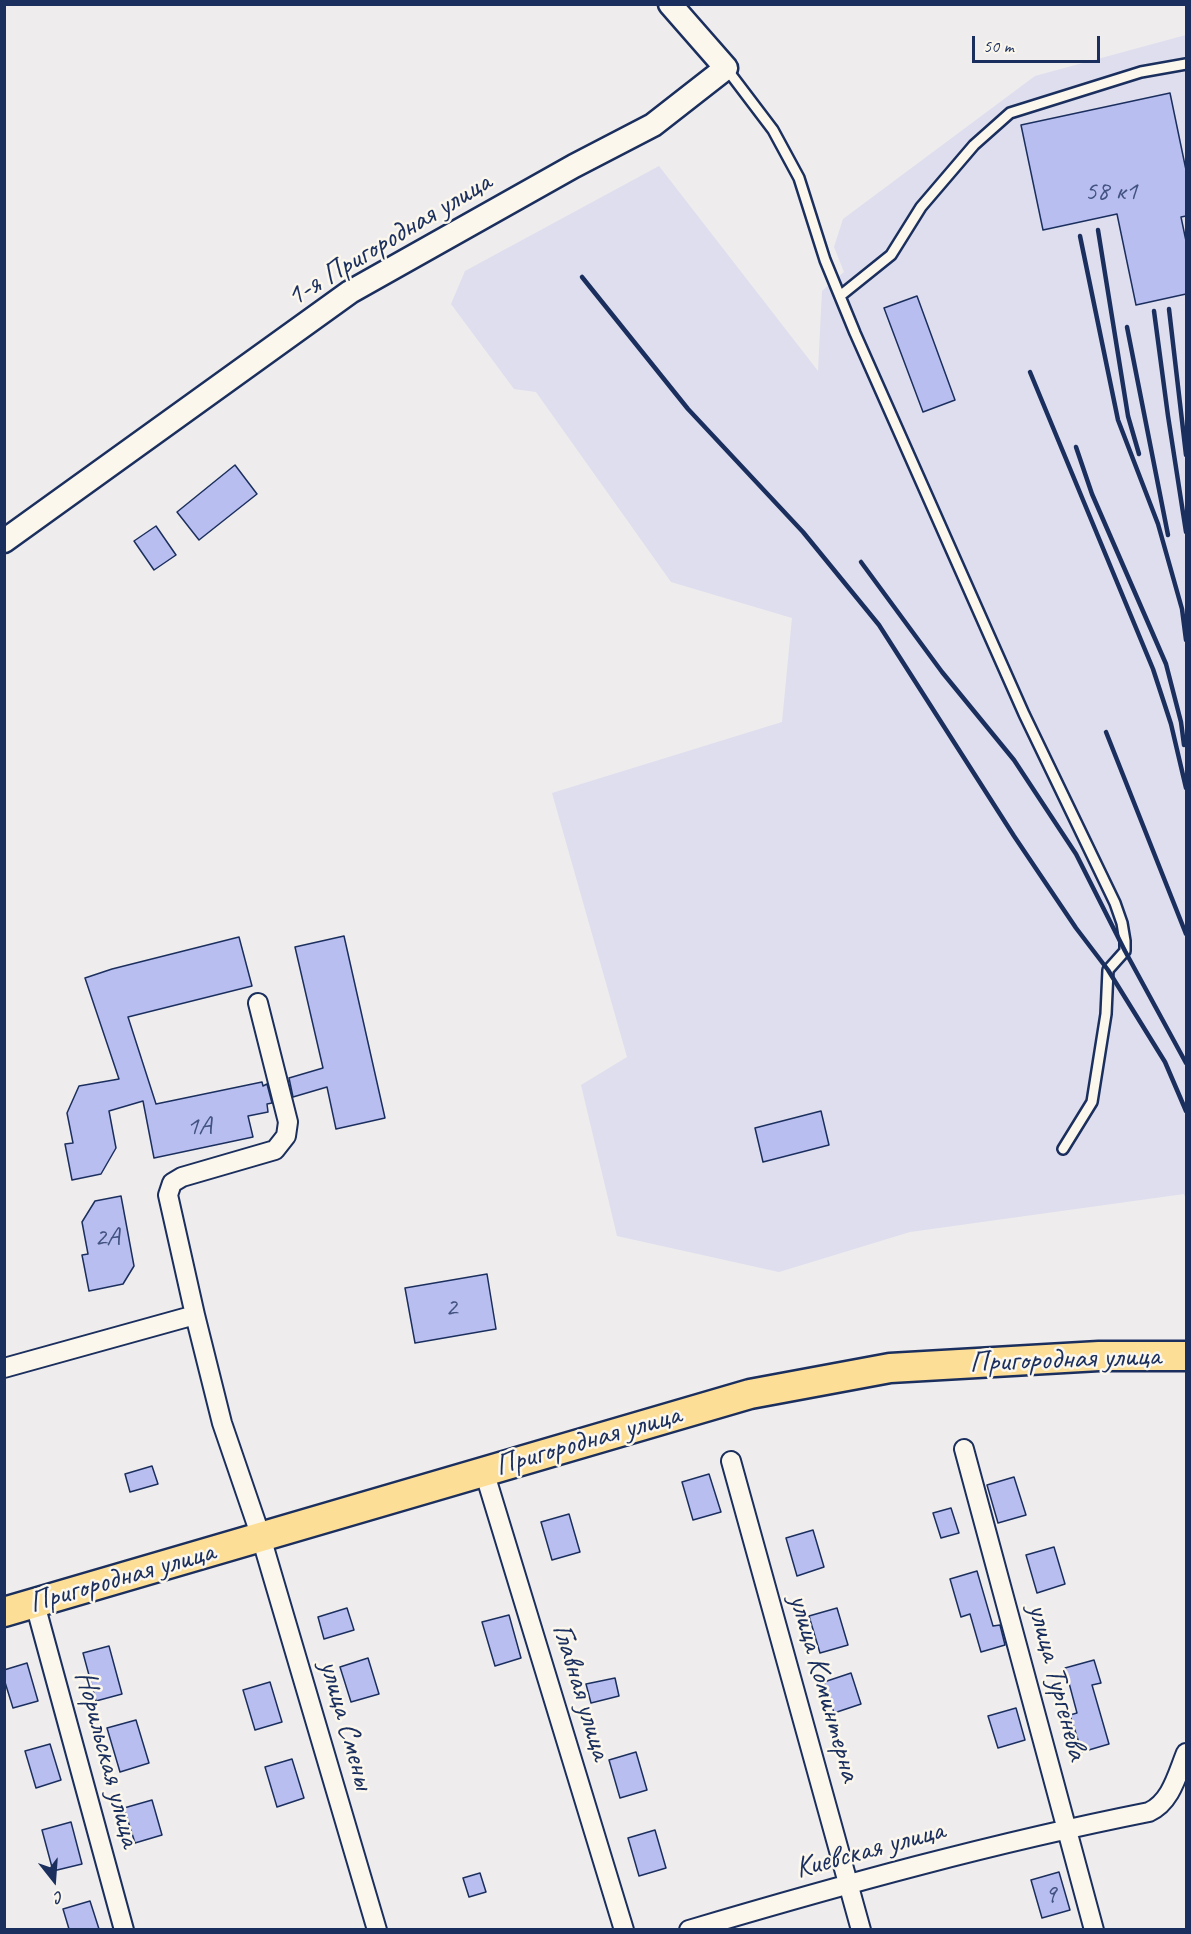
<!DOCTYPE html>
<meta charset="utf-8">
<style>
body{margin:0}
#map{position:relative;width:1191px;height:1934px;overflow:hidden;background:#eeeced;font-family:Caveat,sans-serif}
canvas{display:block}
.frame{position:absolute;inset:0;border:6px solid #1b2f5e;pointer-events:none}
.north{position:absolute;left:24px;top:1850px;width:60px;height:60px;-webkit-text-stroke:4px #fbf7ec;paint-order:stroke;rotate:163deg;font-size:16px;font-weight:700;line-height:24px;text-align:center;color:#1b2f5e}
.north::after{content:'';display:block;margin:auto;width:21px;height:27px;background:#1b2f5e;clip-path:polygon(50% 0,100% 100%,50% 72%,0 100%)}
.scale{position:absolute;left:972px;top:36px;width:128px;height:27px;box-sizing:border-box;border:3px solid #1b2f5e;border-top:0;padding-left:8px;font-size:18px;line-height:21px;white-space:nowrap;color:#1b2f5e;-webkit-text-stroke:4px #fbf7ec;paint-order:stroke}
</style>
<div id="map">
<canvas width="1191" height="1934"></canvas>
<div class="frame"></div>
<div class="north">С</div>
<div class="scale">50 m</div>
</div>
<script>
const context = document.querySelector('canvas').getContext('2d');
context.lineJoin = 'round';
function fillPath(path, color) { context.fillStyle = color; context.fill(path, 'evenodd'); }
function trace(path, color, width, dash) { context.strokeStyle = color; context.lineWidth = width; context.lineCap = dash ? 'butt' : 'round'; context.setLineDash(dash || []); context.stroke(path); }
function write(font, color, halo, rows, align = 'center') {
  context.font = font + ' Caveat,sans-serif'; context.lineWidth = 5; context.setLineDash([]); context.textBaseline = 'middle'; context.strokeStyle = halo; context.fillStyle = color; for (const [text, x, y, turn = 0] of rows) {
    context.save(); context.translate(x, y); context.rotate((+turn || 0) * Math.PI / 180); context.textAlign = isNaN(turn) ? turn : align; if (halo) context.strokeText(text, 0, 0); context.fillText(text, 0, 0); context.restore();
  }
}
fillPath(new Path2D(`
 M1186,35V1200L1184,1194L910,1232L779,1272L617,1236L581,1085L627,1057L552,793L782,722L792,618L671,582L536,392L514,389L451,304L465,271L659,166L818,371L822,291L844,272L834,247L843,219L1035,76Z`), '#dedeee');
const building = new Path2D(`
 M1170,93L1186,170V216L1181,217L1186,241V294L1136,305L1117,214L1043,230L1021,125Z
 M917,296L955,400L923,412L884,308Z
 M235,465L257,494L199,540L177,512Z
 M156,526L176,555L154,570L134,541Z
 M344,936L385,1118L336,1129L327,1087L293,1097L289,1078L323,1068L295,947Z
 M239,937L252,986L128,1017L156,1104L262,1082L263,1086L267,1084L272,1103L267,1104L268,1112L248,1116L253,1137L154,1158L143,1101L109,1111L116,1148L101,1174L72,1180L65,1144L73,1143L67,1113L79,1086L119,1079L85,978L112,969Z
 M821,1111L829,1145L763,1162L755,1128Z
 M121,1196L134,1266L123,1284L89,1291L82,1255L88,1254L82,1222L95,1201Z
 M487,1274L496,1329L415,1343L405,1288Z
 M152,1466L158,1484L130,1492L125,1474Z
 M709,1474L721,1512L693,1520L682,1482Z
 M1014,1477L1026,1515L998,1523L987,1485Z
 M951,1508L959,1533L941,1538L933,1513Z
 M569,1514L580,1552L552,1560L541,1522Z
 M813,1530L824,1567L797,1576L786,1538Z
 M1054,1547L1065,1584L1037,1593L1026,1555Z
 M977,1571L993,1626L1000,1625L1005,1645L981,1652L970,1614L961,1617L950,1579Z
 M347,1608L354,1630L324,1639L318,1617Z
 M837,1608L848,1645L820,1653L809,1616Z
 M509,1615L521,1658L495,1666L482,1622Z
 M109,1646L122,1694L96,1701L83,1653Z
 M368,1658L379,1694L351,1702L340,1667Z
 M1094,1660L1101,1683L1092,1685L1109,1744L1082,1752L1070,1715L1077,1713L1065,1668Z
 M27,1663L38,1701L13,1708L4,1679V1670Z
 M851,1673L861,1704L834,1713L824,1682Z
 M615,1678L619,1696L591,1703L586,1684Z
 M270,1682L282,1722L255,1730L243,1690Z
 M1016,1708L1025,1740L998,1748L988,1716Z
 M136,1720L149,1763L120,1772L107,1728Z
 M50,1744L61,1780L36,1788L25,1751Z
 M636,1752L647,1790L620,1798L609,1760Z
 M292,1759L304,1798L277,1807L265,1767Z
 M152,1800L162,1835L135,1843L124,1808Z
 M71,1822L82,1864L53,1871L42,1830Z
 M655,1830L666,1868L639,1876L628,1838Z
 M1059,1872L1070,1910L1042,1918L1031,1880Z
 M480,1873L486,1892L469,1897L463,1878Z
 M90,1901L99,1929H69L63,1909Z`);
fillPath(building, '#b9bef0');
trace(building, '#1b2f5e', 1.5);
const service = new Path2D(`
 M726,68L773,130L799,178L825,260L855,333L1024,714L1115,903L1122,923L1125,941V951L1108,970L1106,1014L1092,1102L1063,1149
 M840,296L891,255L921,207L974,145L1010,113L1141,72L1186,64`);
const minor = new Path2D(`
 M195,1315L168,1195L172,1183L182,1177L275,1150L286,1136L288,1122L258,1003
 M4,1368L195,1315L222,1423L261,1537L377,1930
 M964,1449L1094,1930
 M731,1461L861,1930
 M484,1471L624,1930
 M35,1604L124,1930
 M689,1930C841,1885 993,1843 1149,1812C1171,1802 1177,1775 1186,1753`);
const tertiary = new Path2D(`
 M4,541L350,292L574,166L653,125L726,68L670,4`);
const trunk = new Path2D(`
 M4,1612L750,1394L890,1368L1099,1356H1186`);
trace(service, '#1b2f5e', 14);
trace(minor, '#1b2f5e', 22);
trace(tertiary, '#1b2f5e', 27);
trace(trunk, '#1b2f5e', 33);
trace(service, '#fbf7ec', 9);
trace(minor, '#fbf7ec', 18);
trace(tertiary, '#fbf7ec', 22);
trace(trunk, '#fdde96', 28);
trace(new Path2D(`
 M1098,230L1128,416L1139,454
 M1080,236L1118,420L1158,524L1182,609L1186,640
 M582,277L688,409L803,532L879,625L1014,836L1076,928L1108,970L1165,1062L1186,1111
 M1169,309L1186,455
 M1154,311L1168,416L1186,532
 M1127,327L1168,535
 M1030,372L1153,669L1171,724L1186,788
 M1076,447L1092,494L1166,664L1181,722L1184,745
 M861,562L942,672L1014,760L1076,854L1125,951L1186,1063
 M1106,732L1186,934`), '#1b2f5e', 4.5);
write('27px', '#425382', null, [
 ["58 к1",1111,192],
 ["1А",199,1127],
 ["2А",107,1238],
 ["2",451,1308],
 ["9",1050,1895]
]);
write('30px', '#1b2f5e', '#fbf7ec', [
 ["1-я Пригородная улица",389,240,-31],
 ["Пригородная улица",1065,1360,-2],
 ["Пригородная улица",588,1441,-16],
 ["Пригородная улица",122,1578,-16],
 ["улица Тургенева",1057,1682,75],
 ["улица Коминтерна",824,1688,74],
 ["Главная улица",581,1692,73],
 ["улица Смены",346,1725,74],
 ["Норильская улица",107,1759,75],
 ["Киевская улица",870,1850,-15]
]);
</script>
